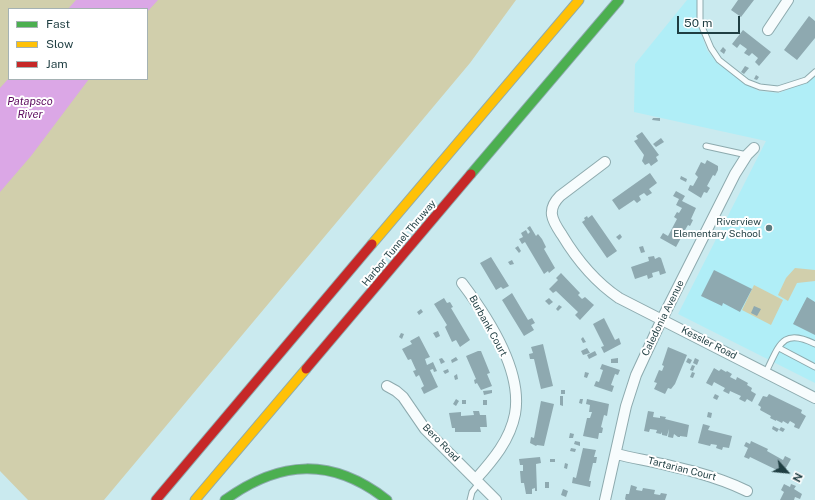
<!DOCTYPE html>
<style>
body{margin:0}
#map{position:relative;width:815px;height:500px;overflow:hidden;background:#caeaef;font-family:"Public Sans",sans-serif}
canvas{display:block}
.legend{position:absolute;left:8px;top:8px;width:140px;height:72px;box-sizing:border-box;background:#fff;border:1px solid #a5b2b3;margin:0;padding:5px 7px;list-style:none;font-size:12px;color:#1f3e42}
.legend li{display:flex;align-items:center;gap:8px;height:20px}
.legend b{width:20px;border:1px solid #a5b2b3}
.north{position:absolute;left:767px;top:452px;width:40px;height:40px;-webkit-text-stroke:3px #fff;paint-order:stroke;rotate:117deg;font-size:11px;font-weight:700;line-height:16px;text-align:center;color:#1f3e42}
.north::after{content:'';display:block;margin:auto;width:14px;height:18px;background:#1f3e42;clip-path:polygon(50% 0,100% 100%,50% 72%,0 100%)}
.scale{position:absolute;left:677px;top:16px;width:63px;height:18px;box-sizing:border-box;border:2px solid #1f3e42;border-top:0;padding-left:5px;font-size:12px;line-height:14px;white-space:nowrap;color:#1f3e42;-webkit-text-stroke:3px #fff;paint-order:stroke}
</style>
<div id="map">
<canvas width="815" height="500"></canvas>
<ul class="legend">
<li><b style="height:5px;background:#4caf50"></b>Fast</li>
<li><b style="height:5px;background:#ffc107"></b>Slow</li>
<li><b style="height:5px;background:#c62828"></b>Jam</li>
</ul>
<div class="north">N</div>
<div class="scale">50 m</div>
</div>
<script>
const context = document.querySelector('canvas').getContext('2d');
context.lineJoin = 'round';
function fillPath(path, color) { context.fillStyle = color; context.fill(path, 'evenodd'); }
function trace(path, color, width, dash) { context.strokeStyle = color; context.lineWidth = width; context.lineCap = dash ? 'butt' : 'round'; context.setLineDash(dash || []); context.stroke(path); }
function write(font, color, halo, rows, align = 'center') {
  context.font = font + ' "Public Sans",sans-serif'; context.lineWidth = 4; context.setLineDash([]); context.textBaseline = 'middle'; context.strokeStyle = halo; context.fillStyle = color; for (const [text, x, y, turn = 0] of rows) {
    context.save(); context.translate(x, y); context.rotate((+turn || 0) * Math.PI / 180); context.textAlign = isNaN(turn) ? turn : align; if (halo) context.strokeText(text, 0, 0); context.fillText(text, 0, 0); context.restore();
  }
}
fillPath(new Path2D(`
 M687,0H697V22L707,50L717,63L746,84L759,91L779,93L806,82L815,76V383L678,314L766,141L634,112L635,64Z`), '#b0eef7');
fillPath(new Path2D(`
 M0,0H516L470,63L104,500H28L0,471ZM9,9H147V79H9Z
 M795,268L815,270V281L797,283L788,301L778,295L786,278Z
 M754,285L783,300L771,325L742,310Z`), '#d1cfac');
fillPath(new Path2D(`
 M76,0H158L147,12V9H68Z
 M9,78V79H89L31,156L0,192V88Z`), '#dba7e6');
fillPath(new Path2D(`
 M738,0H754L741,17L731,10Z
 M809,16L815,21V38L797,60L784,50Z
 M743,30L771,52L759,66L755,62L758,58L752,53L749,56L744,53L747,49L740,44L737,48L732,44Z
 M723,47L726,50L724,54L720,51Z
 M745,66L749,68L744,74L741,72Z
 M756,75L759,77L757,80L754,79Z
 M653,118H660V121L652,120Z
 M642,132L659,155L656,157L658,161L651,166L649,163L645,165L642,161L644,155L634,141L638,139L636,136Z
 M661,138L664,142L656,147L653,144Z
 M707,160L718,166V170L715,176L713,175L707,186L710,188L707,193L704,192L701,198L688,190L690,185L693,186L698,177L695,174L701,162L705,164Z
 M650,173L657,183L649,189L652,193L647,196L644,193L639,196L641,200L637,203L634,200L619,210L612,200Z
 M681,176L687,179L686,182L680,179Z
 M676,191L685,196L682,201L696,208L691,219L693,220L690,226L688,225L685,230L687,231L685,237L682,236L676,247L660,238L663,233L668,236L677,219L674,217L677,212L679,213L682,208L676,205L679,199L673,196Z
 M592,215L617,251L607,258L582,222L585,220L584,218L587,216L588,218Z
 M530,226L536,236L538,234L542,239L546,247L544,249L555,268L549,273L548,271L544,274L525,242L522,244L519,239L523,237L521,233L526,230L528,234L530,232L527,228Z
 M620,234L622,237L619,240L616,237Z
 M518,246L521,251L519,253L515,248Z
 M643,246L645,252L641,253L639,247Z
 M654,256L655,259L659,257L661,258L666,273L660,275L659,271L652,273L653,277L648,279L647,275L635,279L631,267L649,261L648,257Z
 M491,257L509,286L503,289L501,287L496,290L480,263Z
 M512,260L514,264L510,265L508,262Z
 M714,270L752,289L740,312L723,303L722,306L701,296Z
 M561,273L580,293L578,295L582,299L585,297L594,305L580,320L575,315L578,312L556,291L553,293L549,289L558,280L556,278Z
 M512,293L528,320L532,318L535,323L531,325L534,330L524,336L502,300Z
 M807,297L815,302V335L793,324Z
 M444,298L447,303L450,302L453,307L451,308L470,340L460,347L456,340L452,342L445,327L447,325L434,304Z
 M549,298L553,302L549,305L545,301Z
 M559,305L562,307L558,311L556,309Z
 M754,306L761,309L757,316L751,313Z
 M421,309L423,312L419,315L417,312Z
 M604,318L615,340L619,338L621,344L604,353L601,347L604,346L593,324Z
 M438,331L440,336L436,338L433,333Z
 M401,333L404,334L402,339L399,337Z
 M419,336L430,357L425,359L427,365L433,362L437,371L434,372L433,369L430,370L438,387L424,394L421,388L424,386L419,375L416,377L413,371L416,370L411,359L408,360L402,349L412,344L410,341Z
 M583,337L586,342L583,343L581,339Z
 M543,344L553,386L541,389L534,359H530L529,354L533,353L531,347Z
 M668,347L687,355L675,384L671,389L668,388L665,394L654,389L657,383L654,382L659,370L662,371L664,366L662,365Z
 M587,348L590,353L583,355L581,351Z
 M478,351H481L490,373L487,374L492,386L481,390L477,383L475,384L474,380L476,379L466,356Z
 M595,351L597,355L589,359L587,355Z
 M456,357L458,360L452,363L451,360Z
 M442,358L445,362L441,364L439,359Z
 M618,358V363H611V359Z
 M688,358L692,360L690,364L686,362Z
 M695,358L699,360L697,365L693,363Z
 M602,364L620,370L618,375L615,374L611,385L614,386L612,392L594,386L596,381L599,382L603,370L600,369Z
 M692,365L695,366L693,371L690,370Z
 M714,368L719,371L721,369L726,372L727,371L732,374L730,377L736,380L737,377L748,383L747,385L752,388L751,391L756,394L752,402L747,399L745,402L739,399L741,396L730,391L729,394L723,391L725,388L714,382L712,386L706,383Z
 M448,369L449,372L445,374L443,371Z
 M585,372L589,373L587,378L584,377Z
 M692,372L695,373L693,378L690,377Z
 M457,374L458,379L455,380L454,376Z
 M492,390V393L484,395L483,391Z
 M561,390H565V394H561Z
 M715,394L719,396L717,400L713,398Z
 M769,394L802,410L801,413L806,416L799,429L794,427L795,424L790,421L788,424L783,421L782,423L776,420V421L770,418L771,416L760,410L761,407L758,405L763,396L767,397Z
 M560,396H563V406L560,405Z
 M456,399L459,401L456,406L453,404Z
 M580,399H583L582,404L579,403Z
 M587,399L609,404L607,416L604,415L601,427L603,428L602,433H599L598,439L583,436L587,418H590L592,412H589L590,405L586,404Z
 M462,400H466V404H462Z
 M483,400H487V405H483Z
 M541,401L554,404L544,446L537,445L536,446L530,443L531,437L534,438Z
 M473,411H479L480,415H486L487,427H480L481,432H455V428H452L449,413L461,412V416L474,415Z
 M648,411L654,412L653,417L660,418V416L666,417L665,419L689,425L687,437L680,436V437H678L674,434L673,438L668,437L669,429L667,436L662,435V432L661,434L656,433L657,430L650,429L649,432L644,431Z
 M708,412L712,413L711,418L707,417Z
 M703,424L710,426L708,430L732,436L729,448L723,447L722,450L716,448L717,445L711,444L710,446L698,443Z
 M773,426L779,429L777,432L772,429Z
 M781,427L785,429L783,432L779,430Z
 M570,433L574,434L573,438H569Z
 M575,441L580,442V446L574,444Z
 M751,441L768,449L767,451L783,460L785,456L791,459L783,473L750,457L749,459L744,457L748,448L744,446L746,442L750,444Z
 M571,448L576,449L575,452L570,451Z
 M583,448L596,450L594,457H597L596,463H593L589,481H591L590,487L572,483L573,477L576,478Z
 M540,457L541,463L536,464L537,491H535V488L532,489V494H526L524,483H521L520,471H523V465H520L519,459Z
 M550,459H555V462H550Z
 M565,463L568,464L567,469L564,468Z
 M545,482H549V488H545Z
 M784,484L790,487L791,484L796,486L794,489L802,494L800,499L795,497L794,500H780L784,492L781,490Z
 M631,485L637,487L636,490L642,491L643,488L655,490L654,494L660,495L661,493L667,494L665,500H626L625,499L626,494H629Z
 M563,489L568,491L566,497L561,495Z`), '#8ea9b0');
const lane = new Path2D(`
 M700,0V22L711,48L719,60L747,82L760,87L778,89L806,80L815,72
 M706,146L747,155
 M779,348L815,367
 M766,372C779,346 782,327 815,344
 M470,500L472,492L479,483`);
const street = new Path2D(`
 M768,30L788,0
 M605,162L560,196C555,201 551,208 552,215C553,222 558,229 562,235C577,260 594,281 619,298L815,398
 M462,283C487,316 523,370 515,414C510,440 493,460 476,479
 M387,386L396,391L403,397L425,429L496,500
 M616,454C660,464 706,471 747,491
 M605,500L626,406L636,375L662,319L735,174L747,155L754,148`);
const fast = new Path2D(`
 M471,174L619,0
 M225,500C280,460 332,457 387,500`);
const slow = new Path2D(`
 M372,244L579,0
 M195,500L306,369`);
const jam = new Path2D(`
 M306,369L471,174
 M156,500L372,244`);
trace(lane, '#8daaae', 7);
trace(street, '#8daaae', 12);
trace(fast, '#8daaae', 11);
trace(slow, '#8daaae', 11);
trace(jam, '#8daaae', 11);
trace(lane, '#f7fcfd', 5);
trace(street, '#f7fcfd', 10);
trace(fast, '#4caf50', 9);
trace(slow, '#ffc107', 9);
trace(jam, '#c62828', 9);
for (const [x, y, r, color] of [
 [769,228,4,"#5b7a7f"]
]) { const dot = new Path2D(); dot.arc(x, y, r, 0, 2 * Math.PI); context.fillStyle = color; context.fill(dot); trace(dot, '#fff', 1.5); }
write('10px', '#1f3e42', '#fff', [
 ["Riverview",761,222],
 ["Elementary School",761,234]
], 'right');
write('10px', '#1f3e42', '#fff', [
 ["Harbor Tunnel Thruway",399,243,-50],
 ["Caledonia Avenue",663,318,-64],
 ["Burbank Court",488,326,61],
 ["Kessler Road",709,343,27],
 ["Bero Road",441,443,46],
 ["Tartarian Court",682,469,14]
]);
write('italic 11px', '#5d0b5f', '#fff', [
 ["Patapsco",30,102],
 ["River",30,115]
]);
</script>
